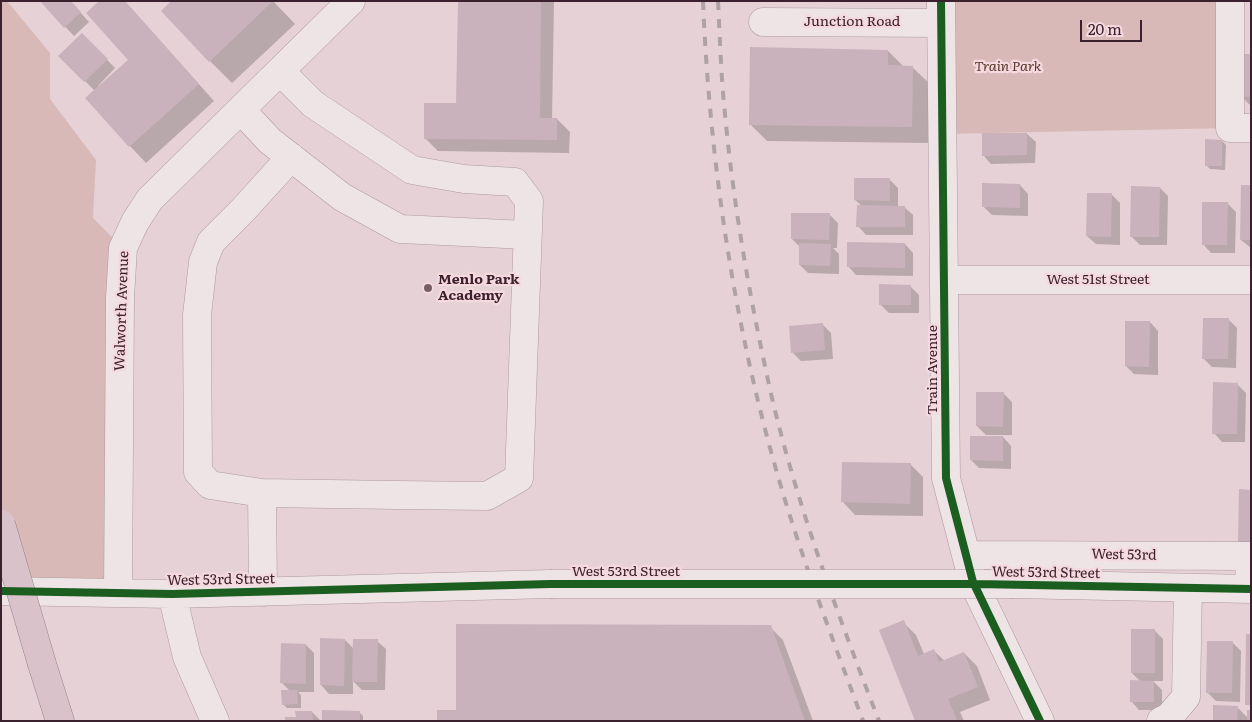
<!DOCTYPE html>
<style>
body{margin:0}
#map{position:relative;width:1252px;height:722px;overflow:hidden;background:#e6d1d6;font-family:Literata,serif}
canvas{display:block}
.frame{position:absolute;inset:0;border:2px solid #3b212d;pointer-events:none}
.scale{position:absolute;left:1080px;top:20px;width:62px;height:22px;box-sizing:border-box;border:2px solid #3b212d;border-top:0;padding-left:6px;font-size:15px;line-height:18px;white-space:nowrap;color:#3b212d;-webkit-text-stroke:4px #f5d9df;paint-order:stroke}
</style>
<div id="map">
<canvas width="1252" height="722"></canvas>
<div class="frame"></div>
<div class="scale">20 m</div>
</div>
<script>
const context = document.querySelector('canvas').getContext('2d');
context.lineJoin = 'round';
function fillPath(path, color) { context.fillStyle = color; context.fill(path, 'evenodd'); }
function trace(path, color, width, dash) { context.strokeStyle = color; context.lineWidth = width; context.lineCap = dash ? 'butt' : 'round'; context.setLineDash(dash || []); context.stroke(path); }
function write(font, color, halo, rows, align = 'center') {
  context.font = font + ' Literata,serif'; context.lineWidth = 4.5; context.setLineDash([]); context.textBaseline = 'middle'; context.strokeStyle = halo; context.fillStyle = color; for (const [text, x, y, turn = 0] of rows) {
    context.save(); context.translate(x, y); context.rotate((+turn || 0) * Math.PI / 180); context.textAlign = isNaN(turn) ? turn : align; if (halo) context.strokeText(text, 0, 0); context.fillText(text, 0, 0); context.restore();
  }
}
fillPath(new Path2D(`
 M1,1H7L50,53V99L96,160L93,218L123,248L118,593L33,591L1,524Z
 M941,1H1230V128L943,134Z`), '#d8b9b7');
fillPath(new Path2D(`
 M41,1H70L89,22L74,36Z
 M173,1H273L295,24L232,83L210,61Z
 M459,1H554L552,119H557L570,132L569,153L438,151L425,138L458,104Z
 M130,7L214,101L146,163L130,146L95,91L60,56L82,34L115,68L98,86L99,87L130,60Z
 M888,51L904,67H912L929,83L928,143L767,141L750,124Z
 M1251,55V105H1250L1241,96Z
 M1027,134L1036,142L1035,163L991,164L983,155Z
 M1222,141L1226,145L1225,170L1210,169L1206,165Z
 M890,180L898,188V207H904L913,215V235H866L858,226L862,206L855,200Z
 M1020,185L1028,194V216L992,215L983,206Z
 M1251,186V248L1241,240Z
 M1160,188L1168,196L1167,245H1140L1131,236Z
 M1112,195L1120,203V245L1096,244L1087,236Z
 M1227,203L1236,212L1235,253H1211L1203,244Z
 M829,214L838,223L837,248H833L839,254V274L808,273L800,265V247L792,239Z
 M905,244L913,253V276L856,275L848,266Z
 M910,286L919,295V313H889L880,304Z
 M1229,320L1237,328L1236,368L1212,367L1204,359Z
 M1150,322L1158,331V375L1134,374L1126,366Z
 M823,325L831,333L833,359L801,361L793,353Z
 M1237,384L1246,393L1245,442H1222L1214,433Z
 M1003,393L1012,402V435H986L977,426Z
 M1003,437L1011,446V469L979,468L971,460Z
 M910,464L923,477V516L855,515L843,502Z
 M903,622L916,635L924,654L934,651L945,661L964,653L977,666L990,700L960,712L964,721H916Z
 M770,627L783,640L813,721H438Z
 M1154,630L1163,639V681H1153L1162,690V710H1139L1131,701L1141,682L1132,673Z
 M345,640L354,649L377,641L386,649L385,690H362L353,681V694H329L321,685Z
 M1233,643L1241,651L1240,702L1216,701L1208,693Z
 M306,645L314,653V692H298L301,695V708H287L283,704L290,691L282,683Z
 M1237,707L1251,721H1214Z
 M312,712L321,721H286L297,718Z
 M359,712L363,716V721H323Z`), '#0003');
fillPath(new Path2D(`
 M40,1H71L81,12L64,28Z
 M99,1H125L199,84L129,147L85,98L128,60L86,13Z
 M171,1H273L209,62L161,11Z
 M458,1H541L540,118H557V140L424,139V103H456Z
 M82,33L108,59L84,82L58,56Z
 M750,47L888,50V65L913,66L912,127L749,125Z
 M1241,54H1251V97H1240Z
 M982,133H1027V155L982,156Z
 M1205,139L1222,140V166H1205Z
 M854,178H890V201L854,200Z
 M982,183L1020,184V208L982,207Z
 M1241,185H1251V240H1240Z
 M1131,186L1160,187L1159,237H1130Z
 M1087,193H1112L1111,237L1086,236Z
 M1202,202H1228L1227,245H1202Z
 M857,205L905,206V227H856Z
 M791,213H830L829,240L791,239Z
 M847,242L905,243V268L847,267Z
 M799,243L831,244L830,266L799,265Z
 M879,284L911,285V305H879Z
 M1203,318H1229L1228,359H1202Z
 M1125,321H1150L1149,367L1125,366Z
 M823,323L825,350L791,353L789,326Z
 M1213,382L1238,383L1237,434H1212Z
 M976,392H1004L1003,427L976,426Z
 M970,436H1003V461L970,460Z
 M842,462L911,463L910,504L841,502Z
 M1239,489L1251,490V542H1238Z
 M904,620L918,656L934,649L939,662L964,652L978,687L948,699L957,720L915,721L879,630Z
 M456,624L771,625L805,721H437V710H456Z
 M1131,629H1155V673H1131Z
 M1246,634H1251V705H1245Z
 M320,638L345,639L344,686L320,685Z
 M353,639H378L377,682H352Z
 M1207,641H1233L1232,693H1206Z
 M281,643L306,644V684L280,683Z
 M1130,680L1154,681V702H1130Z
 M281,690H297L298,704L282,705Z
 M1213,705L1238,706L1237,721H1213Z
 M322,710L360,711V721H322Z
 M1247,710H1251V721H1247Z
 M295,711H312L313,721H285V717H296Z`), '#c9b2bc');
const minor = new Path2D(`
 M941,1L946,478L973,582L1040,721
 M1230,1V128H1251
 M763,22L941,23
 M280,71L313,104L412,170L464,179L515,182L529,201L519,478L487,496L397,495L262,493L210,485L198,472L197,315L203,262L211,242L243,210L291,157
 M241,110L270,141L342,197L400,229L527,235
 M945,280H1251
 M262,493L263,592
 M966,555L1249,556L1250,589
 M1014,584L1251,589
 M1,591L172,594L550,584
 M118,593L120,298L123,248L135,222L150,199L351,1
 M172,594L187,657L215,721
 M1161,721L1169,717L1186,697L1188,588`);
const highway = new Path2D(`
 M42,664L60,721`);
trace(minor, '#ac99a0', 29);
trace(highway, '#918086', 29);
trace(minor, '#eee3e5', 28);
trace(highway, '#d9c2c9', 28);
trace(new Path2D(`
 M703,1C710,169 736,339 785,500C808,575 836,648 863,721
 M718,1C720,39 721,77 725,114C734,210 751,305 772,398C798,508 838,615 879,721`), '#aea2a6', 4, [9, 9]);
const minorBridge = new Path2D(`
 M550,584H1014`);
const highwayBridge = new Path2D(`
 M1,524L42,664`);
trace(minorBridge, '#ac99a0', 29, []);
trace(highwayBridge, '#918086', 29, []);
trace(minorBridge, '#eee3e5', 28);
trace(highwayBridge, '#d9c2c9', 28);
trace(new Path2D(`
 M941,1L946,478L973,582L1040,721
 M1,591L172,594L550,584H976L1251,589`), '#1b5e20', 8);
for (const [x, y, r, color] of [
 [428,288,5,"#775f68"]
]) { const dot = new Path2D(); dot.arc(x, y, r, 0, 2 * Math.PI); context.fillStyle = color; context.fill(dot); trace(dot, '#f5d9df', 2); }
write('14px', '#3b212d', '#f5d9df', [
 ["Junction Road",852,22],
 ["West 51st Street",1098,280],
 ["Walworth Avenue",122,311,-88],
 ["Train Avenue",933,370,-90],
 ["West 53rd",1124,555,1],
 ["West 53rd Street",626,572],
 ["West 53rd Street",1046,573,1],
 ["West 53rd Street",221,580,-1]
]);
write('italic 14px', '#573728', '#f5d9df', [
 ["Train Park",1008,67]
]);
write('bold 14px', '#3b212d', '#f5d9df', [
 ["Menlo Park",438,280],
 ["Academy",438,296]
], 'left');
</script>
